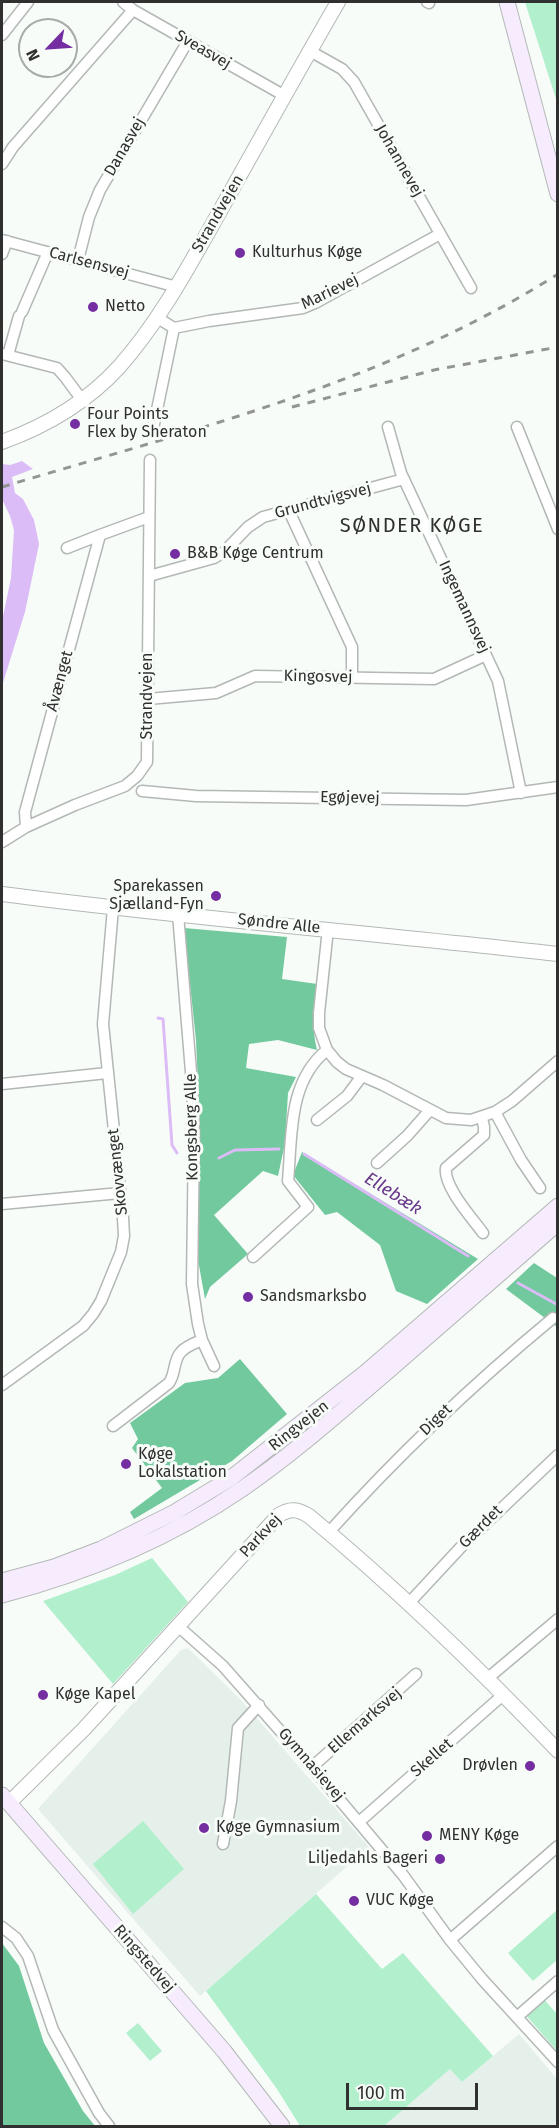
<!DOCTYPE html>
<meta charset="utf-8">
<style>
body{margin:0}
#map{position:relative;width:559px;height:2128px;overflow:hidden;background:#f7fcf9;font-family:"Fira Sans",sans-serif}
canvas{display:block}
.frame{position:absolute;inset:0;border:3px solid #2f302f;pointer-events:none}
.north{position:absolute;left:18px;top:18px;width:60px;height:60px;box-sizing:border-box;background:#f7fcf9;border:2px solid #a7aaa8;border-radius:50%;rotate:245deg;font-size:16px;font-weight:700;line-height:24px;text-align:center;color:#2f302f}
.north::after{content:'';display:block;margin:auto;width:21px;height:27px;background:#752ea1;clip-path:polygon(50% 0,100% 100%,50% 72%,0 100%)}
.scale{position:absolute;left:346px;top:2083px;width:132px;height:27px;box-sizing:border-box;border:3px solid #2f302f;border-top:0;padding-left:8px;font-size:18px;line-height:21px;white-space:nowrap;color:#2f302f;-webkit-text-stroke:4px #f7fcf9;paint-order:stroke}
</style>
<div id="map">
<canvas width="559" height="2128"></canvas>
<div class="frame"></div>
<div class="north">N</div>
<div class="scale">100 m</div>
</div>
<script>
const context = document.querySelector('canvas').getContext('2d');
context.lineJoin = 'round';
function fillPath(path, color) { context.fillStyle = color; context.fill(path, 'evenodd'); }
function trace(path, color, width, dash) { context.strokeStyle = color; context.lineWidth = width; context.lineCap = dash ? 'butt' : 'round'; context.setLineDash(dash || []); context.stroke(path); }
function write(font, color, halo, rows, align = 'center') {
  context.font = font + ' "Fira Sans",sans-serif'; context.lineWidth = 6; context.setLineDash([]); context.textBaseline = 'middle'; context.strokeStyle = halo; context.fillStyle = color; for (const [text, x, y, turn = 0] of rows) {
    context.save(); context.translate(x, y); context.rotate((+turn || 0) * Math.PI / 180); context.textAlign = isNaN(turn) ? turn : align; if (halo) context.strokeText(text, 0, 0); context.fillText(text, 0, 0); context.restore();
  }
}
fillPath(new Path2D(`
 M188,1648L241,1700L369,1847L200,1996L38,1809L181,1650Z
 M519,2034L557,2079V2126H384L450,2069L462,2082Z`), '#e4f0e9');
fillPath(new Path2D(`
 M525,2H557V102Z
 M152,1558L188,1602L113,1684L43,1601L115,1575Z
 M143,1821L184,1869L133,1914L93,1864Z
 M316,1894L382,1969L403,1953L493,2056L462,2082L450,2069L384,2126H300L277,2089L206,1991Z
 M557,1910V1960L533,1981L508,1953Z
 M542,1997L557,2014V2051L524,2013Z
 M138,2023L162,2051L150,2061L126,2033Z`), '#b1efcd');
fillPath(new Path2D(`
 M184,928L287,937L282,979L317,984C314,1009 311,1025 317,1050L278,1040L249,1044L246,1068L296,1077L288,1093L285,1143L278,1176L263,1171L214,1215L248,1254L210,1287L205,1299L197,1254L200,1130L196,1040Z
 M302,1152L478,1259L427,1304L396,1291L380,1245L337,1212L325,1215L293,1175Z
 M534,1263L557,1278V1327L506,1289Z
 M240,1359L287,1414L232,1461L134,1519L130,1512L162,1488L132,1448L138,1439L130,1423L185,1383L218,1378Z
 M2,1943L19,1966L44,2043L83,2111L95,2126H2Z`), '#71c99d');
fillPath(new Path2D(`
 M22,461L33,469L12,477L15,493L23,499L34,520L39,544L25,612L2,686V621L11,578L14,530L10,516L2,499V464L10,465Z`), '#dcbcf6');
trace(new Path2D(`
 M158,1018L163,1019L172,1145L177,1153
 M304,1154L468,1256
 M219,1158L235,1150L279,1149
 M518,1283L558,1305`), '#dcbcf6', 3);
const minor = new Path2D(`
 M123,2L133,10L285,96
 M427,2L429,3
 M2,35L28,2
 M310,51L342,69L354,82L471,288
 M2,164L13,147L133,10
 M2,240L177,287
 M2,254L7,241
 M78,260L89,217L100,190L188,41
 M22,312L48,252
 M174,328L209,321L303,308L315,303L440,234
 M2,354L57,368L65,377L82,400
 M8,355L19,316
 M388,427L401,473L498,681L521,793
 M517,427L558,529
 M153,429L174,328L156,317
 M289,511L352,647V677
 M67,548L100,535
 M149,576L214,558L224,552L248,527L263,517L404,479
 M148,699L216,693L255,676L434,679L486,655
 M142,791L196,796L466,800L558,787
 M26,827L25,812L100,535L149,517
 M2,842L26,827L75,805L125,786L137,776L147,762L150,460
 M178,914L192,1084L194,1135L192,1284L198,1324L202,1340L214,1366
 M328,929L319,1013V1028L327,1050L337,1062L346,1069L383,1085L446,1118L471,1120L495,1112L512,1101L558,1061
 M2,1084L107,1073
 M495,1112L521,1160L540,1188
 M482,1118L484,1127V1135L446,1168C443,1186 472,1218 483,1233
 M317,1120L347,1096L362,1076
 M377,1163L407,1136L430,1110
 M2,1204L120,1193
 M253,1257L308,1207L288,1181C292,1135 288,1081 327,1050
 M2,1385L83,1326L93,1314L101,1301L121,1252L124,1236L123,1218L103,1024L113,908
 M113,1426L169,1383C176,1373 173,1360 181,1352C186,1346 195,1343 202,1340
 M329,1532C399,1454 472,1385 553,1318
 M409,1603L461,1547L558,1455
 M179,1627L223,1666L312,1767L403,1875L450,1940L482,1979L558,2062
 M488,1678L558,1619
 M312,1767L416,1674
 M359,1822L504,1694
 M223,1844L231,1801L238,1728L259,1705
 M2,1927L16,1938L28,1956L53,2030L99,2113L109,2126
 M450,1940L558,1846
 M517,2017L558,1981`);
const tertiary = new Path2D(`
 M2,442C46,426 87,402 119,367C160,321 190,264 220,211C259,141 298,71 338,2
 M2,894C186,918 372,933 558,954
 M9,1803L84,1729L279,1515C290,1508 298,1509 309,1516C397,1589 479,1668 558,1751`);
const secondary = new Path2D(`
 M507,2L558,194
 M2,1581L54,1567L101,1549L175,1512L231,1478L365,1373L558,1206
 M2,1595C86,1573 169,1539 242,1489C293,1454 339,1413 387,1372C444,1323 501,1273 558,1223
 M2,1795L224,2051L282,2126`);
trace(minor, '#b3b8b5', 13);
trace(tertiary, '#b3b8b5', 16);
trace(secondary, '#b3b8b5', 17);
trace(minor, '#fff', 10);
trace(tertiary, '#fff', 14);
trace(secondary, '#f6ecfe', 15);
trace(new Path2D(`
 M292,407L434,370L558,347
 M2,487C192,430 388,382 558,274`), '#929593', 3, [8, 8]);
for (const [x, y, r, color] of [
 [240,253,6,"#752ea1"],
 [93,307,6,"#752ea1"],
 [75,424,6,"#752ea1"],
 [175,554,6,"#752ea1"],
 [216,896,6,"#752ea1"],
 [248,1297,6,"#752ea1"],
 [126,1464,6,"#752ea1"],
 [43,1695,6,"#752ea1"],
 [530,1766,6,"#752ea1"],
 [204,1828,6,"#752ea1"],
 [427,1836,6,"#752ea1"],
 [440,1859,6,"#752ea1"],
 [354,1901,6,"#752ea1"]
]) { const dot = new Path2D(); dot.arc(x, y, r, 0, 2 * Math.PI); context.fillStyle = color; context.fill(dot); trace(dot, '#f7fcf9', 2); }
write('16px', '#2f302f', '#f7fcf9', [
 ["Sveasvej",203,50,30],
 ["Danasvej",125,147,-60],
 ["Johannevej",399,161,60],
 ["Strandvejen",218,214,-60],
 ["Carlsensvej",89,263,15],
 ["Marievej",330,292,-26],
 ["Grundtvigsvej",323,501,-15],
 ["Ingemannsvej",464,607,65],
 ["Kingosvej",318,677,1],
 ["Åvænget",60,681,-75],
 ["Strandvejen",148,696,-90],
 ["Egøjevej",350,798,1],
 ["Søndre Alle",279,924,6],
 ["Kongsberg Alle",192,1127,-91],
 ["Skovvænget",118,1172,-96],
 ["Diget",436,1420,-44],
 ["Ringvejen",299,1426,-38],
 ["Gærdet",481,1527,-45],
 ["Parkvej",261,1536,-47],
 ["Ellemarksvej",365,1721,-41],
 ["Skellet",432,1758,-41],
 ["Gymnasievej",311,1765,49],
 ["Ringstedvej",144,1959,49]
]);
write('16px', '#2f302f', '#f7fcf9', [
 ["Kulturhus Køge",252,253],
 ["Netto",105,307],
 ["Four Points",87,415],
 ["Flex by Sheraton",87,433],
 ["B&B Køge Centrum",187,554],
 ["Sparekassen",204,887,"right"],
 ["Sjælland-Fyn",204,905,"right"],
 ["Sandsmarksbo",260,1297],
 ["Køge",138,1455],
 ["Lokalstation",138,1473],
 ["Køge Kapel",55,1695],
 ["Drøvlen",518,1766,"right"],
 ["Køge Gymnasium",216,1828],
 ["MENY Køge",439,1836],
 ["Liljedahls Bageri",428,1859,"right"],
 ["VUC Køge",366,1901]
], 'left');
write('italic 18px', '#6a388b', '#f7fcf9', [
 ["Ellebæk",393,1194,32]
]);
context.letterSpacing = '1.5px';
write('20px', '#2f302f', '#f7fcf9', [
 ["SØNDER KØGE",412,526]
]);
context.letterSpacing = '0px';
</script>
